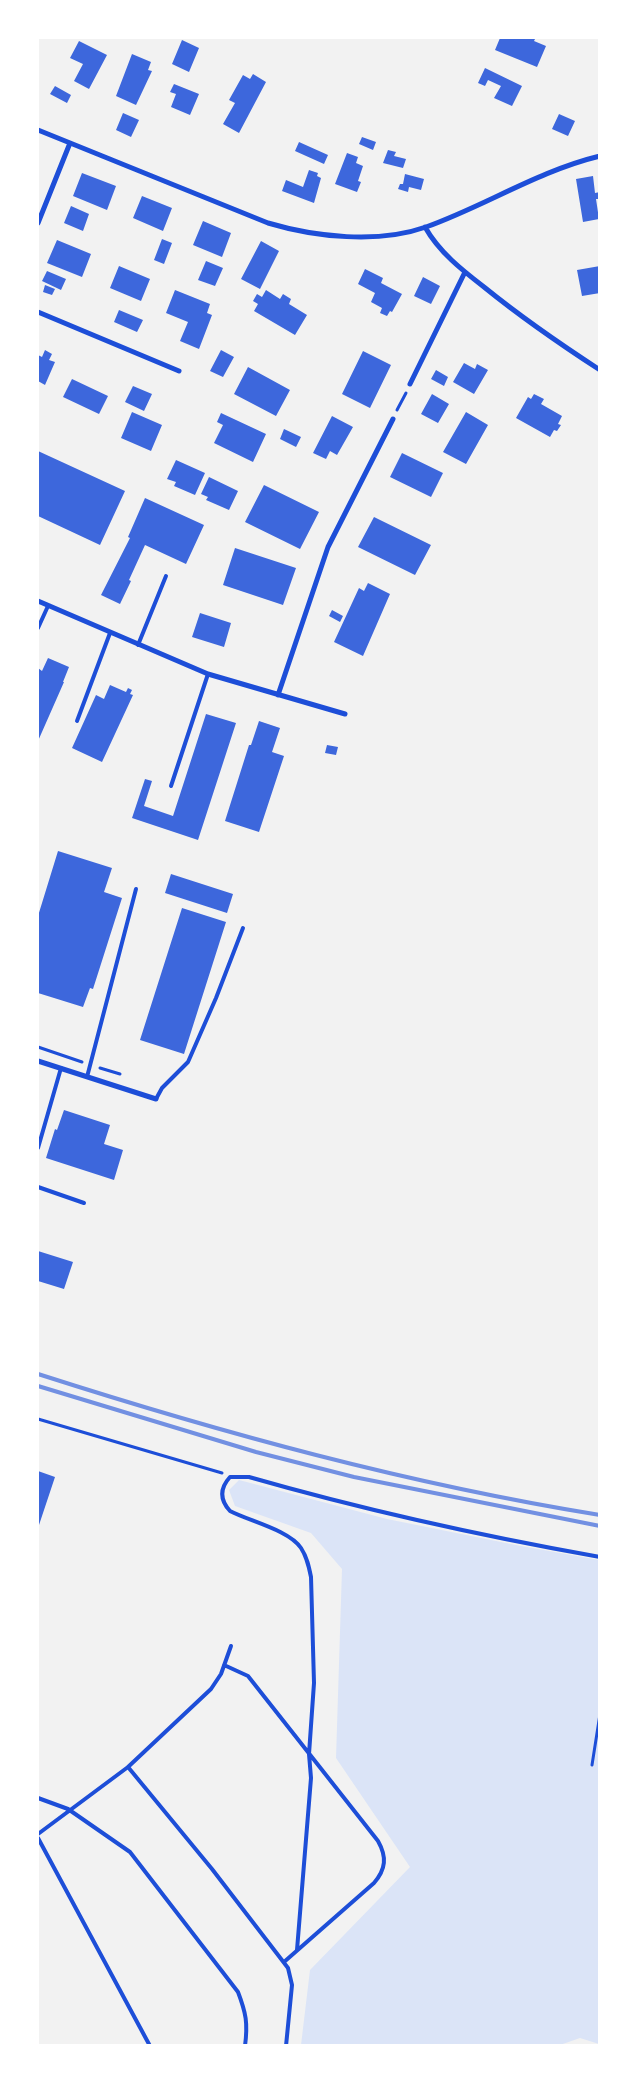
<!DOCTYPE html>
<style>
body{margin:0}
#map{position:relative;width:637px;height:2083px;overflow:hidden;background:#f2f2f2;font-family:"Space Grotesk",sans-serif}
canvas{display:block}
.frame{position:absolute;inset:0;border:39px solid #fff;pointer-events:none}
</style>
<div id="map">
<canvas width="637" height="2083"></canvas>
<div class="frame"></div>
</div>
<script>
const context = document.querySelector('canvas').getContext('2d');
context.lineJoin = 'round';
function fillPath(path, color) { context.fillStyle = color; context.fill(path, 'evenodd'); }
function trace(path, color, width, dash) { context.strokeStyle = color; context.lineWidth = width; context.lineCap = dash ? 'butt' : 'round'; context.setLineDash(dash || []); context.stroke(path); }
fillPath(new Path2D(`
 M239,1480L387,1519L516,1545L599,1560V2044L580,2038L557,2046L301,2045L310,1970L410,1867L336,1758L342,1569L311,1533L235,1506L229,1490Z`), '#dbe4f7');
fillPath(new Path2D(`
 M500,38H532L535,39L534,41L546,46L537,67L495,50Z
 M182,40L199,48L189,72L172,64Z
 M79,41L107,55L89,89L74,81L83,64L70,58Z
 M132,54L151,62L148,70L152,71L136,105L116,96Z
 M485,68L522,86L512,106L494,98L501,86L488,80L485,86L478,83Z
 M253,74L266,82L239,133L223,124L235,103L229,100L243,75L250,79Z
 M174,84L199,94L190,115L171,107L176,94L170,92Z
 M55,86L71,95L67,103L50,94Z
 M123,113L139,120L131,137L116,130Z
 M559,114L575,121L568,136L552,129Z
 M362,137L376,142L373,150L359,144Z
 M299,142L328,155L324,164L295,151Z
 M388,150L396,152L394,156L406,159L403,168L383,163Z
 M347,153L358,157L356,163L363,166L358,181L361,182L357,192L335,184Z
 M309,170L318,173L317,176L321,178L314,203L282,191L286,180L303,187Z
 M82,173L116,186L107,210L73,196Z
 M405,174L424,179L421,190L409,187L408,192L398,189L400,184H403Z
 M593,176L595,193L600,192V199H596L599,219L583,222L576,179Z
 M142,196L172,208L163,231L133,218Z
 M71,206L89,214L83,231L64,223Z
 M203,221L231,233L222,257L193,245Z
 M162,239L172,243L164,264L154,260Z
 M57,240L91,254L82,277L47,263Z
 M261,241L279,251L260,289L241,279Z
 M206,261L223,268L215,286L198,280Z
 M119,266L150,279L141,301L110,288Z
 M600,266V293L582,296L577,270Z
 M365,269L383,278L381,283L402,294L392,312L390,311L387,316L380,313L382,308L371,302L375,293L358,284Z
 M47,271L66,279L61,290L42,281Z
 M423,277L440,286L431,304L414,296Z
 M45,285L55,289L52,295L43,292Z
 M175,290L210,304L207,313L212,315L199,349L180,341L188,322L166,313Z
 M266,290L280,299L283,294L291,299L289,304L307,315L295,335L254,311L258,304L253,301L257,294L262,297Z
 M119,310L143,320L137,332L114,322Z
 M45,350L52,354L49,360L55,362L45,385L38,381V355L42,357Z
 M221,350L234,357L223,377L210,371Z
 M363,351L391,365L370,408L342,394Z
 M464,363L475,369L477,364L488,370L474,394L453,382Z
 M248,367L290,390L276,416L234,394Z
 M436,370L448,377L444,386L431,379Z
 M72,379L108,396L99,414L63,397Z
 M133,386L152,394L144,411L125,402Z
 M432,394L449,404L438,423L421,414Z
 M534,394L544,399L541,404L562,416L558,424L561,425L557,431L554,430L550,437L516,418L528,397L531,399Z
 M132,412L162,425L151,451L121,438Z
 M466,412L488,425L466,464L443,452Z
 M221,413L266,434L253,462L214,443L223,425L217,422Z
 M332,416L353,427L337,455L330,451L326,459L313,453Z
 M284,429L301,437L296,447L280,439Z
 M38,451L125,491L100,545L38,516Z
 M402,453L443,473L431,497L390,477Z
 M176,460L205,473L195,495L174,486L176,482L167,479Z
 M209,477L238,491L229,510L206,500L208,497L201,494Z
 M264,485L319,512L300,549L245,522Z
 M145,498L204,525L186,564L145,545L129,580L131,581L120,604L101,595L130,538L128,537Z
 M374,517L431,545L415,575L358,547Z
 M235,548L296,568L283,605L223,585Z
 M368,583L390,594L363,656L334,642L359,588L364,591Z
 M332,610L343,616L340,622L329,616Z
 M200,613L231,623L224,647L192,637Z
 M48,658L69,667L63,682H64L38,741V668L42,671Z
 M110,685L126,692L128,688L132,690L130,694L133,695L102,762L72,748L96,695L104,699Z
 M206,714L236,723L198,840L132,818L145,779L152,781L144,806L173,816Z
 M259,721L280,728L272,752L284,756L259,832L225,821L249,745H251Z
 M327,745L338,747L336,755L325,753Z
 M58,851L112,868L104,892L122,898L93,989L90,988L83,1007L38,993V916Z
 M171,874L233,894L227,913L165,893Z
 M182,908L226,922L184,1054L140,1040Z
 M64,1110L110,1125L104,1144L123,1150L114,1180L46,1158L55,1129L57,1130Z
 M38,1251L73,1262L64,1289L38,1281Z
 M38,1471L55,1477L38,1528Z`), '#3d67dc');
trace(new Path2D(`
 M397,410L406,393
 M38,1047L82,1062
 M100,1068L120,1074
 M38,1419L222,1473
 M592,1765L600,1714`), '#1d4ed8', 3);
trace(new Path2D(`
 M38,628L48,606
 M138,645L166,576
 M77,721L110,633
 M171,786L208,674
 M87,1077L136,889
 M156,1099L162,1088L188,1062L216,998L243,928
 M38,1148L61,1068
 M38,1187L84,1203
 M231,1646L221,1674L211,1689L128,1767L212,1869L288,1968L292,1985L286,2046
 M224,1665L248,1676L378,1841C387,1857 386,1869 374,1883L284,1962
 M38,1798L68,1809L130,1852L238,1992C246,2013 248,2023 245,2046
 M38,1834L128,1767
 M38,1838L150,2046
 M297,1950L311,1778L309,1754L314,1683L311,1577C309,1567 307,1557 301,1548C289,1530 249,1521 230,1511C219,1499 220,1488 230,1477H249C364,1510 482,1536 600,1557`), '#1d4ed8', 4);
trace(new Path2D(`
 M38,130L268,223C315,237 378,244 426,227C485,206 538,171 600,156
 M38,223L70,143
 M425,227C439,252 462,270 484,287C521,317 560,344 600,370
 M38,312L179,371
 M410,384L465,272
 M38,601L208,674L345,714
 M278,695L328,547L393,419
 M38,1061L156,1099`), '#1d4ed8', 5);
trace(new Path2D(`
 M38,1374C222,1433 408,1484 600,1515
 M38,1386L256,1452L354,1477L600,1526`), '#7290e2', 4);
</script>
